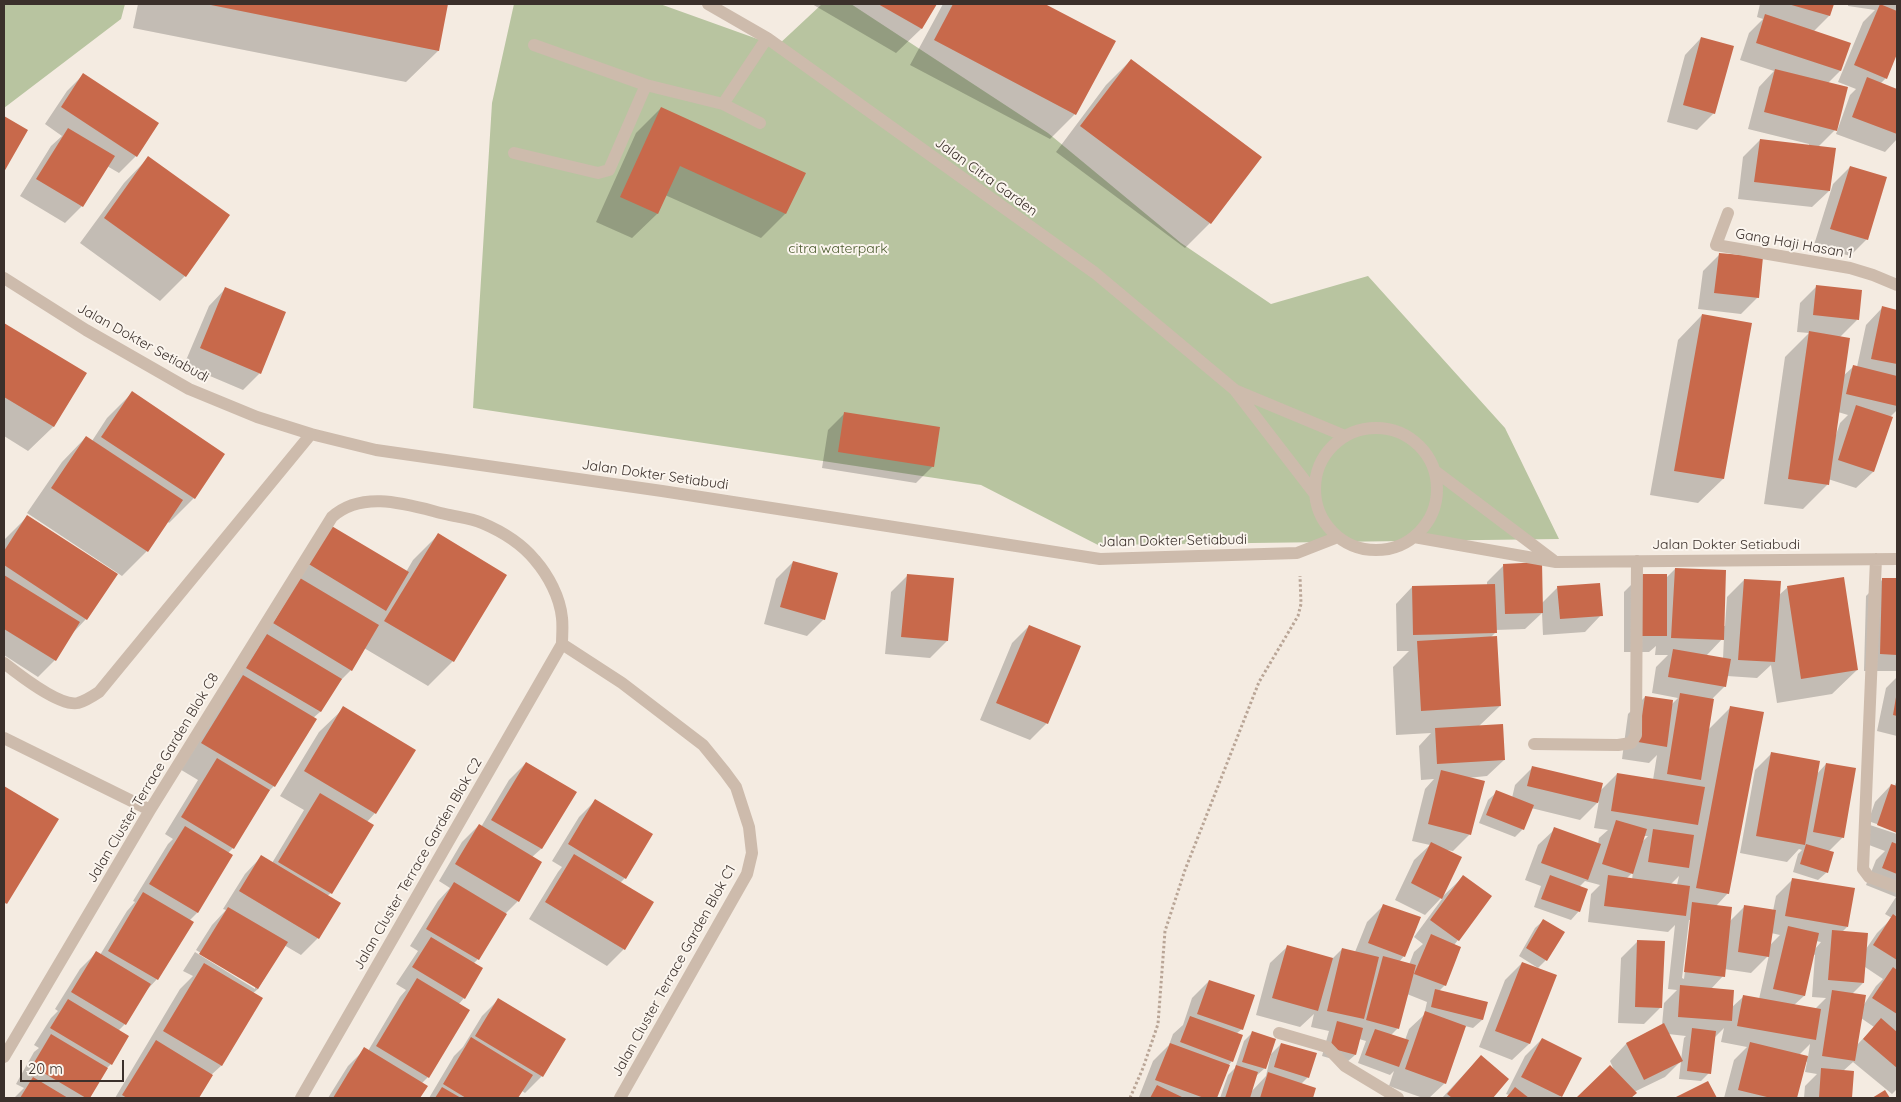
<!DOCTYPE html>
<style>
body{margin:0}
#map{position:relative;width:1901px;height:1102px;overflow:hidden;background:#f4ebe1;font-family:Quicksand,sans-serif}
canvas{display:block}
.frame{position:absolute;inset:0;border:5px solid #3b302b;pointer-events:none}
.scale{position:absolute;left:20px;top:1060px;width:104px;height:22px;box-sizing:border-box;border:2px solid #3b302b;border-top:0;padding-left:6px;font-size:15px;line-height:18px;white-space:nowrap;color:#3b302b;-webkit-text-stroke:4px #fbf5ee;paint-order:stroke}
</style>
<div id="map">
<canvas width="1901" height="1102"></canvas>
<div class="frame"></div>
<div class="scale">20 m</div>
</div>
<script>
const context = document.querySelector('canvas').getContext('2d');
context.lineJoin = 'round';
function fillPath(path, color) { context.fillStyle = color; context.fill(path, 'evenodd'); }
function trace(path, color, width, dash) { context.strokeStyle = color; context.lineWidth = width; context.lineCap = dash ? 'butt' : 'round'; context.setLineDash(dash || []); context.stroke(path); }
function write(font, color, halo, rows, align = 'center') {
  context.font = font + ' Quicksand,sans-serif'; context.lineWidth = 4; context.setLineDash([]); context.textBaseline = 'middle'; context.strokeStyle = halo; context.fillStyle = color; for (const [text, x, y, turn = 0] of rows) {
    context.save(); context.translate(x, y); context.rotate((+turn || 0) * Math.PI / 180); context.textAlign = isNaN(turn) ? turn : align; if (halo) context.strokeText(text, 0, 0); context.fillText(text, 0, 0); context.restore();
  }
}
fillPath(new Path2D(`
 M4,4H125L121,19L4,108Z
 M514,4H660L777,46L822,4H851L1048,133L1181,243L1271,304L1368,276L1505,428L1559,539L1098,545L981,485L473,408L492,103Z`), '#b8c4a0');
fillPath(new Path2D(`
 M138,4H447L438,51L406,82L133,28Z
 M812,4H936L921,29L896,53Z
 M943,4H1043L1114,42L1075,114L1050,139L910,65Z
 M1760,4H1833L1829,16L1813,32L1849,44L1840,71L1828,83L1836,129L1818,147L1829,191L1812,207L1738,199L1743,157L1760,140L1809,146V144L1748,129L1759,87L1774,71L1740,60L1749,33L1763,19L1757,17Z
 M1848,4H1897V50L1886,78L1880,84L1897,90V139L1885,152L1836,134L1850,95L1856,89L1838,82L1863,22L1875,10L1848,6Z
 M1701,38L1714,113L1697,130L1667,122L1685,55Z
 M1131,60L1260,157L1210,223L1185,248L1056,152L1106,85Z
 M83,75L157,124L136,156L119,173L107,166L82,206L65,223L20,196L51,146L62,136L45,124L67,91Z
 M661,108L804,173L785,214L761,238L665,195L657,214L632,238L596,222L636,133Z
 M4,118L27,131L4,170Z
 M148,158L185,276L160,301L80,243L124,183Z
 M1850,167L1867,239L1850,256L1814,245L1833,184Z
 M1720,254L1758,297L1741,314L1698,309L1703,271Z
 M1817,286L1857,320L1840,337L1843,376L1853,367H1857L1866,325L1882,308L1897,311V410L1890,417L1873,472L1856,488L1828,479L1827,485L1803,509L1764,504L1785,357L1809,333L1797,332L1800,303ZM1838,412L1848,415L1840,423L1836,435Z
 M225,289L260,373L243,390L184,365L209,306Z
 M1702,315L1723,479L1698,503L1650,495L1678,340Z
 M4,324L85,374L53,427L28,451L4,436Z
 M132,393L223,454L194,498L169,523L167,521L147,551L122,576L27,513L62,462L86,437L92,441L107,418Z
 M845,413L933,466L916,483L822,468L828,430Z
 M28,516L86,619L70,636L55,660L38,677L4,655V540Z
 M438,535L505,575L453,661L428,686L364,648L351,670L336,685L320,712L313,718L315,719L274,786L265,795L233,848L228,853L232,855L197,913L189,921L192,922L157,979L146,991L125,1024L118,1031L111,1064L106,1069L88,1098H14L24,1088L16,1084L34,1052L39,1048L34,1045L51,1018L58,1011L55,1009L80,969L96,953L100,955L127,911L135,902L133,901L168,844L173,839L165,834L198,780L178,768L314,544L406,572L413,560Z
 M793,562L824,619L807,636L764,624L776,579Z
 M1504,565L1542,603L1558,587L1601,615L1585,632L1543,635L1542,613L1525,629L1495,630L1496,632L1490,638L1500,706L1479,726L1504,760L1487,776L1467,778L1470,834L1453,851L1446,850L1441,898L1463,877L1458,940L1454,945L1445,985L1439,991L1486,1002L1482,1020L1473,1028L1465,1026L1445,1083L1429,1098H1423L1389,1086L1394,1071L1390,1075L1358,1063L1366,1041L1359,1039L1355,1055L1346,1063L1322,1056L1329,1031L1311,1027L1314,1014L1300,1027L1256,1015L1270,963L1287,947L1332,959L1342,949L1355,952L1367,922L1384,905L1404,956L1399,962L1409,965L1414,952L1423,944L1414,937L1442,899L1441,898L1425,915L1395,900L1414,860L1430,845L1412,841L1425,789L1434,779L1421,780L1419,746L1431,733L1396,735L1393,667L1409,651H1397L1396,604L1412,587L1487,585V582ZM1407,994L1427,1002L1424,1015L1409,1029L1405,1040L1391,1035L1398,1028Z
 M1675,569L1723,626H1725L1727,597L1744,580L1779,595L1788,587L1857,670L1832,694L1777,703L1771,665L1757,678L1727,676L1725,686L1713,698L1708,730L1731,707L1728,893L1716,906L1729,922L1745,906L1773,911L1776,896L1793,879L1847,927L1842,932L1866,949L1877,933L1892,918L1885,914L1896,897L1866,885L1876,860L1885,851L1861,842L1875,802L1891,785L1894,787L1897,780V831L1871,822L1870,825L1897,834V1089L1892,1094L1853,1062L1843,1071L1852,1072L1851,1098H1804L1805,1086L1817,1074L1805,1072L1807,1062L1805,1061L1796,1098H1724L1734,1060L1747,1047L1721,1042L1724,1028L1714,1038L1709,1073L1701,1081L1679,1079L1681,1061L1665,1077L1634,1092L1629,1098H1578L1610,1067L1615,1072L1610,1061L1626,1044L1662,1025L1664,1003L1677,990L1668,989L1675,925L1668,932L1588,922L1591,894L1600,885L1585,881L1579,887V911L1571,920L1534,907L1541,886L1525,880L1538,845L1555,829L1598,844L1599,838L1608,830L1594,828L1599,801L1580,820L1531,808L1523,829L1515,837L1479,823L1488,800L1497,792L1512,798L1515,785L1532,768L1600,791L1617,774L1653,780L1657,755L1649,763L1622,759L1628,714L1645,697L1672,704L1678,698L1652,693L1656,667L1668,655H1655L1656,646L1649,652H1624V592L1641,575L1666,578ZM1724,637L1723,659L1706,656ZM1644,836H1648L1642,842ZM1633,872L1632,880L1626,879ZM1679,876L1677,885H1670ZM1689,920H1691L1684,979L1682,978ZM1771,933L1780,935L1769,946ZM1816,941L1821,942L1815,949ZM1813,954L1815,955L1812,997L1826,998L1815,1009L1794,1005L1804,996ZM1769,955L1759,999L1743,997L1731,1008L1711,989L1723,976L1724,969L1751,973ZM1865,967L1883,979L1876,986L1863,1006L1852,994L1863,983ZM1861,1018L1874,1027L1857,1045ZM1668,1034L1686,1036L1684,1038L1681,1060ZM1810,1044L1808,1057L1799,1055Z
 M908,575L947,641L930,658L885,654L891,592Z
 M1883,579H1897V671H1864L1866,596Z
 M1029,626L1047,723L1030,740L980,720L1012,643Z
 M1897,677V736L1877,731L1886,688Z
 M344,708L375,813L367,822L331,893L327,896L339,903L318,938L301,955L284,945L258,989L252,994L261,999L221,1066L211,1075L197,1098H115L180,989L193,976L183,971L195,952L255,989V986L196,950L212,925L226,910L223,909L245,874L261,857L272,863L304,810L280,796L319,732Z
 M1772,753L1816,775L1826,764L1843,837L1828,852L1827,872L1818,880L1793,872L1798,854L1802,850L1799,849L1787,862L1740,853L1755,770Z
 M526,763L575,793L541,849L532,857L518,901L506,913L478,959L473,964L464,998L458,1005L428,1077L422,1083L426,1086L419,1098H328L348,1066L365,1049L368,1051L400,997L406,990L396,984L418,951L410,946L438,901L450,888L439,881L462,842L479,825L481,827L509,780Z
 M4,787L57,819L4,906Z
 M595,801L625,878L620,883L624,949L607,966L529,919L558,872L562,867L552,861L579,817Z
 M1544,920L1546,960L1538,968L1519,956L1535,928Z
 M1638,941L1661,1007L1644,1024L1618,1023L1621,958Z
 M1522,963L1529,1044L1512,1060L1479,1047L1505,980Z
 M1209,981L1242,1029L1236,1034L1232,1061L1228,1066L1216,1098L1139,1097L1153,1061L1169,1045L1173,1034L1183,1025L1192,998Z
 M498,1000L542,1076L525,1093L522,1091L517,1098H429L454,1056L463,1047L482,1016Z
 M1252,1033L1265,1068L1256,1076L1251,1092L1266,1076L1271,1054L1281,1044L1308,1077L1301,1084L1315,1089L1312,1098H1220L1228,1075L1235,1068L1244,1041Z
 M1542,1039L1561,1096L1559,1098H1506L1509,1095L1506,1094L1525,1056Z
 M1481,1056L1508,1079L1491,1098H1442Z`), '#0003');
fillPath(new Path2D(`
 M206,4H448L439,51Z
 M878,4H937L922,29Z
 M953,4H1045L1116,41L1076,115L934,40Z
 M1788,4H1834L1830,16Z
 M1880,4L1897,11V54L1887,79L1854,65Z
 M1765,14L1851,43L1841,71L1756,43Z
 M1701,37L1734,46L1715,114L1683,105Z
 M1131,59L1262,157L1211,224L1080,126Z
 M1775,69L1848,87L1837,131L1764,112Z
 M83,73L159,123L137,157L61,107Z
 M1867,77L1897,89V134L1852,117Z
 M661,107L806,173L786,214L680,166L658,214L620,197Z
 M4,116L28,130L4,172Z
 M68,128L115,156L83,207L36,179Z
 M1760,139L1836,148L1830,191L1754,182Z
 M148,156L230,215L186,277L104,218Z
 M1850,166L1887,177L1868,240L1830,229Z
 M1719,253L1763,257L1759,298L1714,293Z
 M1816,285L1862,290L1859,320L1813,315Z
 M225,287L286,312L261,374L200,348Z
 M1882,306L1897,310V364L1871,359Z
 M1702,314L1752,323L1724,479L1674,471Z
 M4,323L87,373L54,427L4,397Z
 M1809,331L1850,338L1829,485L1788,479Z
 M1853,365L1897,376V406L1846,394Z
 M132,391L225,454L195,499L101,437Z
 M1856,405L1893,417L1874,472L1838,460Z
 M844,412L940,427L934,467L838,452Z
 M86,436L183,500L148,552L51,488Z
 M27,515L118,574L87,620L4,565V551Z
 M330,525L409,572L386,611L307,563Z
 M438,533L507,575L454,662L384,621Z
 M793,561L838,573L825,620L780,607Z
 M1542,562L1543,613L1505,614L1503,564Z
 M1675,568L1726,570L1724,640L1671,638Z
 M907,574L954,578L948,641L901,637Z
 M1640,574H1667V636H1640Z
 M4,575L80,622L56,661L4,629Z
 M1844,577L1858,670L1801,679L1787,586Z
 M300,578L379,625L352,671L273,623Z
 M1882,578H1897V655L1880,654Z
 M1744,579L1781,581L1775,662L1738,660Z
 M1600,583L1603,616L1560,619L1557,586Z
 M1495,584L1497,633L1413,635L1412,586Z
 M1029,625L1081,646L1048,724L996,703Z
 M267,634L342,679L321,712L246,668Z
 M1497,636L1501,706L1421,711L1417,641Z
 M1673,649L1731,659L1726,687L1668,677Z
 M243,675L317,719L275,787L201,743Z
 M1680,693L1714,699L1701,780L1667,774Z
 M1645,696L1673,700L1667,747L1638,742Z
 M1896,697L1897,698V716L1893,715Z
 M343,706L416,750L376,814L304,771Z
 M1730,706L1764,712L1729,894L1696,888Z
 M1503,724L1505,760L1437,764L1435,728Z
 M1771,752L1820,761L1805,845L1756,836Z
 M217,758L270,790L234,849L181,817Z
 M526,762L577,792L542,849L491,820Z
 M1826,763L1856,768L1844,838L1813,832Z
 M1532,766L1603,783L1598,803L1527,786Z
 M1441,770L1485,781L1471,835L1428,824Z
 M1617,773L1705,787L1698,825L1611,811Z
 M1891,784L1897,786V833L1877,825Z
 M4,786L59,819L7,904L4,902Z
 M1496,790L1534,805L1524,830L1486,815Z
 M320,793L374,825L332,894L278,862Z
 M595,799L653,834L626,879L568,844Z
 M1616,820L1647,829L1633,874L1602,864Z
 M479,824L542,862L519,902L455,864Z
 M185,826L233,855L198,913L149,884Z
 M1554,827L1601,844L1588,880L1541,863Z
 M1653,829L1694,835L1689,868L1648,862Z
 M1431,842L1462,857L1442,899L1411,883Z
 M1892,842L1897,844V874L1882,868Z
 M1806,844L1834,852L1828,873L1800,864Z
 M574,854L654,902L625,950L545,902Z
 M261,855L341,903L319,939L239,891Z
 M1463,875L1492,896L1459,941L1430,920Z
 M1550,875L1588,889L1580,912L1541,899Z
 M1608,875L1690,886L1686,916L1604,906Z
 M1792,878L1855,888L1848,927L1785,916Z
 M454,882L507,914L479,960L426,929Z
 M143,892L194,922L158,980L108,951Z
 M1692,902L1732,907L1725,977L1684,972Z
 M1383,904L1421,917L1405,957L1368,943Z
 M1744,905L1776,910L1769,957L1738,952Z
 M228,907L288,942L258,989L199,954Z
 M1893,914L1897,917V960L1873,945Z
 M1543,919L1565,932L1547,961L1526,948Z
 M1788,926L1819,933L1805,996L1773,989Z
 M1832,930L1868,933L1864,983L1828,980Z
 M1431,934L1461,947L1446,986L1414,974Z
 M431,937L483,968L465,999L412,967Z
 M1637,940L1665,941L1662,1008L1635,1007Z
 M1287,945L1333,958L1318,1011L1272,998Z
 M1342,948L1379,957L1364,1019L1327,1011Z
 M96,951L151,984L126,1025L71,992Z
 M1383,956L1416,965L1399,1029L1366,1020Z
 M1522,962L1557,975L1530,1044L1495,1031Z
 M204,963L263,998L222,1066L163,1031Z
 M1893,967L1897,970V1014L1872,998Z
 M417,978L470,1010L429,1078L376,1046Z
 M1209,980L1255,995L1243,1030L1197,1014Z
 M1680,985L1734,990L1732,1021L1678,1017Z
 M1435,989L1488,1002L1483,1020L1431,1007Z
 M1832,990L1866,995L1855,1061L1822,1056Z
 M1743,995L1821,1009L1816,1040L1737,1026Z
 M498,998L566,1039L543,1077L475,1036Z
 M68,999L129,1036L112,1065L50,1028Z
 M1425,1011L1466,1026L1446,1084L1405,1069Z
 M1190,1016L1243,1035L1233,1062L1180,1042Z
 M1881,1018L1897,1032V1068L1863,1039Z
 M1337,1021L1363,1028L1356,1055L1330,1048Z
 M1664,1023L1683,1061L1644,1080L1626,1043Z
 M1692,1028L1716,1031L1711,1074L1687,1071Z
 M1375,1029L1409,1040L1399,1067L1365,1055Z
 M1252,1031L1276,1039L1266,1069L1242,1062Z
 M51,1034L108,1068L90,1098H86L32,1066Z
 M471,1037L533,1075L518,1098H466L443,1084Z
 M1542,1038L1582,1058L1562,1097L1521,1077Z
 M156,1040L213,1075L199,1098H127L122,1095Z
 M1750,1042L1808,1056L1797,1098H1771L1738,1090Z
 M1170,1043L1230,1065L1217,1098H1204L1155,1080Z
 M1281,1043L1317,1053L1309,1078L1274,1067Z
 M364,1047L428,1086L420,1098H333Z
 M1481,1055L1509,1079L1493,1098H1452L1447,1094Z
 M1236,1065L1258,1072L1250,1098H1225Z
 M1610,1065L1637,1093L1631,1098H1576Z
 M1821,1068L1854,1071L1852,1098H1819Z
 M1268,1072L1316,1088L1313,1098H1260Z
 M33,1077L68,1098H20Z
 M1708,1081L1717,1098H1674Z
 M1157,1085L1184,1098H1150Z
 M442,1087L461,1098H435Z
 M1515,1087L1529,1098H1506Z
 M1885,1090L1890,1098H1872Z`), '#c8694b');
trace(new Path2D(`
 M1130,1098L1143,1068L1158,1024L1165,931L1185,870L1259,682L1298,616L1301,604L1300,576`), '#b9a596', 3, [2.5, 2.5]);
trace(new Path2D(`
 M708,4L767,38L1095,273L1235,390L1315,494
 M534,45L646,85L723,104L767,38
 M723,104L760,123
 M514,153L598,173L609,170L646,85
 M1728,213L1716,245L1850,268L1873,275L1897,285
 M4,278L86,330L189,389L257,417L311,434L376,450L662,491L1100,559L1297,553L1338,537
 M1237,391L1345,436
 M1315 489a61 61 0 1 1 122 0a61 61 0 1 1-122 0Z
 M1435,471L1553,560
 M1414,537L1556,562L1897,559
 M1876,559L1863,869L1869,877L1897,887
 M562,644L622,683L703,745L725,772L736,787L749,827L752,853L747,874L620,1098
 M4,663C18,674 60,707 78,703C85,701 93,696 99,692L311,434
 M4,738L150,810
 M1534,744L1618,745L1631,743L1636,735L1637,561
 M1279,1033L1327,1047L1345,1066L1398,1098
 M4,1057L150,810L332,517C363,489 409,505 445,514C457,517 471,518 482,523C501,531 521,543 535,560C548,575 560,597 562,618C563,626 562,636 562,644L301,1098`), '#cdbbac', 12);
write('14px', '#3b302b', '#fbf5ee', [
 ["Jalan Citra Garden",986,177,36],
 ["Gang Haji Hasan 1",1794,244,10],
 ["Jalan Dokter Setiabudi",143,343,29],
 ["Jalan Dokter Setiabudi",655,475,8],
 ["Jalan Dokter Setiabudi",1173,541,-1],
 ["Jalan Dokter Setiabudi",1726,545],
 ["Jalan Cluster Terrace Garden Blok C8",153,778,-59],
 ["Jalan Cluster Terrace Garden Blok C2",418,864,-60],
 ["Jalan Cluster Terrace Garden Blok C1",674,971,-61]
]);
write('14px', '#4a5a2e', '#fbf5ee', [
 ["citra waterpark",838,249]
]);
</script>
